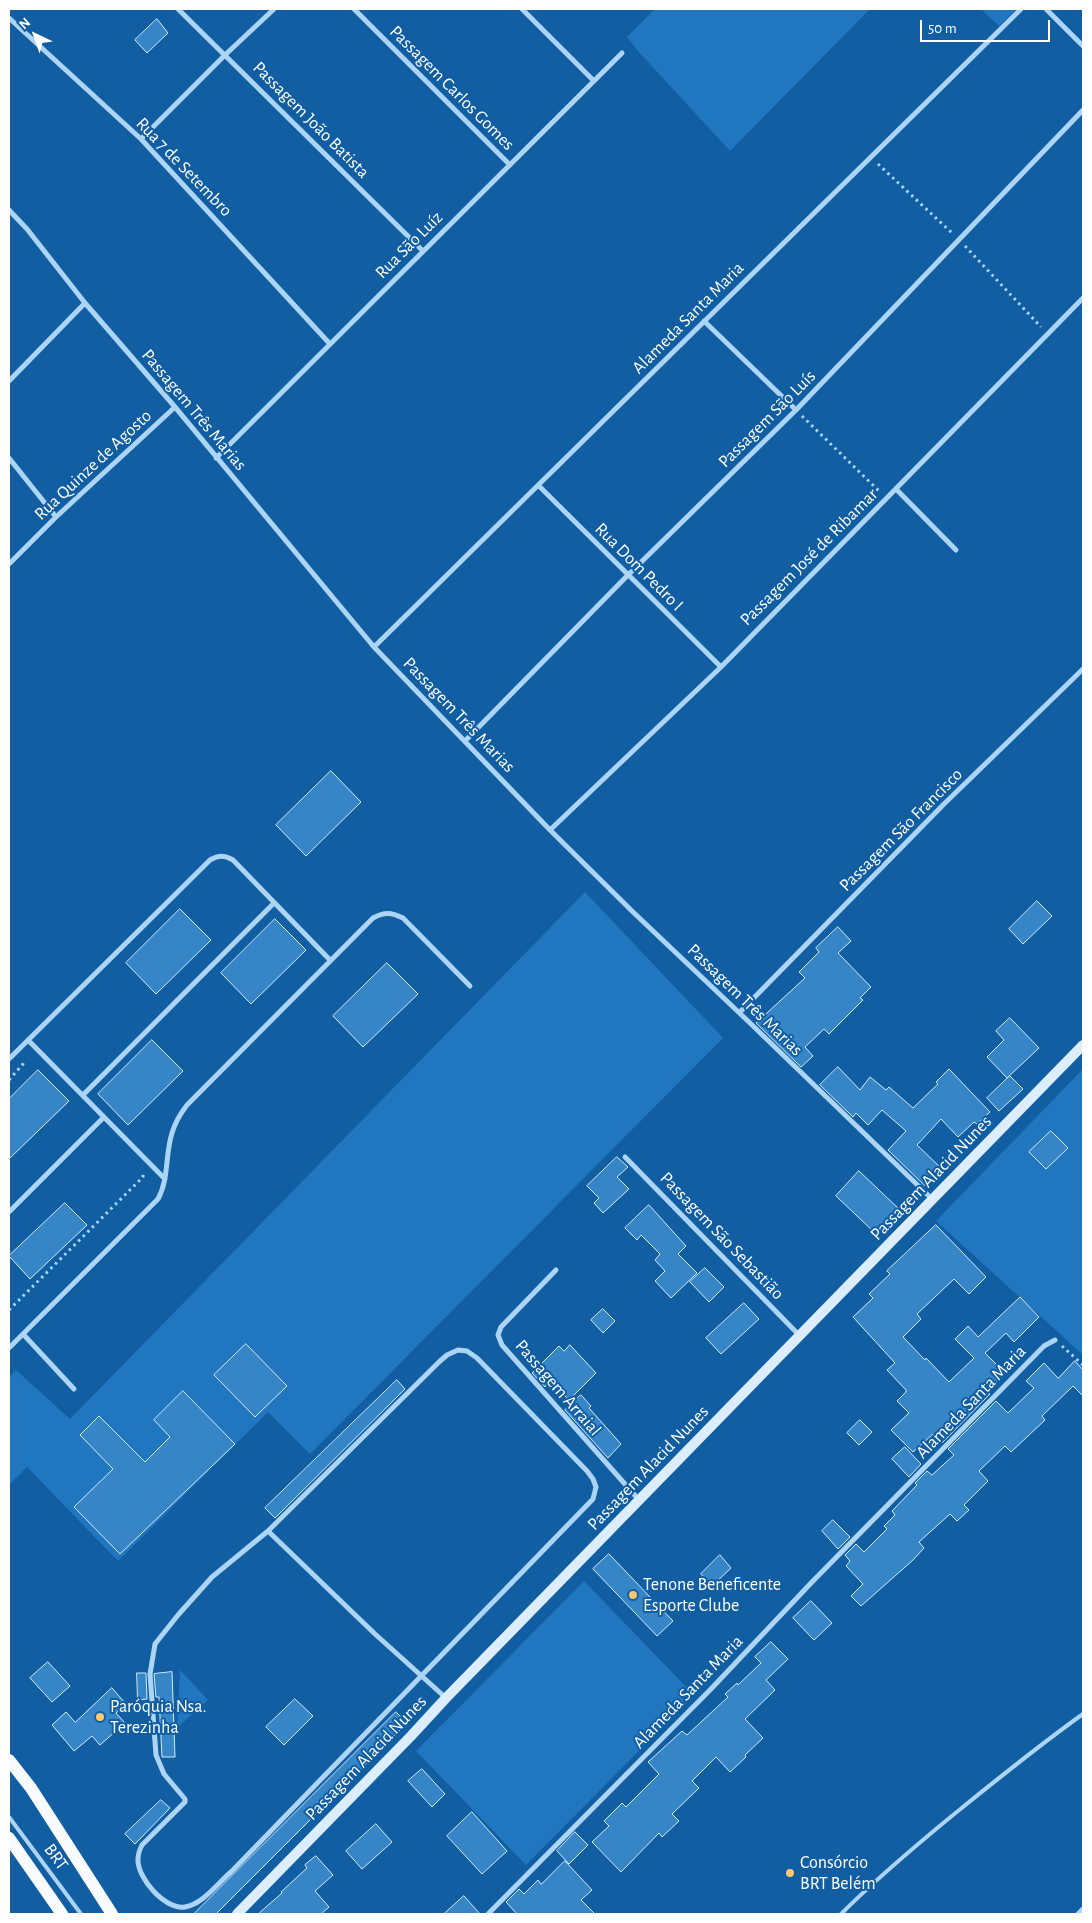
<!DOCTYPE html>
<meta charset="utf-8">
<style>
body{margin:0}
#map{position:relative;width:1092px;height:1923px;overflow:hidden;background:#115ea2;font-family:"Alegreya Sans",sans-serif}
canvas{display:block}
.frame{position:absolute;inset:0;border:10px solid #fff;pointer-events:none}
.north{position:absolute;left:10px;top:10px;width:50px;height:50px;-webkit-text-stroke:4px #115ea2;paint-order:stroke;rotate:318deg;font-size:14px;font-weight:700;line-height:20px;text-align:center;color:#fff}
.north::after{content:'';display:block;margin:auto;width:18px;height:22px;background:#fff;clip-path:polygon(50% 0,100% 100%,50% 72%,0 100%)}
.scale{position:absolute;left:920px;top:20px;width:130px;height:22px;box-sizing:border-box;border:2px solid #fff;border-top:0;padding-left:6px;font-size:15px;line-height:18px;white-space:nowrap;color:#fff;-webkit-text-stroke:4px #115ea2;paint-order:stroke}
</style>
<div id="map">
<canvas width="1092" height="1923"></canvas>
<div class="frame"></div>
<div class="north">N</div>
<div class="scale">50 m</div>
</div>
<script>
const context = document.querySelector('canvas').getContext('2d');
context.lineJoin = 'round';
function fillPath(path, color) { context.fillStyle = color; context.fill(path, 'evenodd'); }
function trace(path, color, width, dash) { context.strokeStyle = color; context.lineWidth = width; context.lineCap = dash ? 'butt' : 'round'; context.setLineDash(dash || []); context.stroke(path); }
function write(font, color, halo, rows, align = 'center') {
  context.font = font + ' "Alegreya Sans",sans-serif'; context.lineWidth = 4; context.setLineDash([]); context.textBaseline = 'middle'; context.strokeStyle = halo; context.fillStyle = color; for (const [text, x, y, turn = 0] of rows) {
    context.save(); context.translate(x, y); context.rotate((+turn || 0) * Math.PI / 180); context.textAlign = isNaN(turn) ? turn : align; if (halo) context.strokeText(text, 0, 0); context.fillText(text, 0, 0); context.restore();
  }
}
fillPath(new Path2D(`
 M655,9H870L730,151L637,50L627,37Z
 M981,9H1016L999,26Z
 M585,892L723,1038L310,1454L268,1412L118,1561L27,1467L9,1485V1377L16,1370L70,1419Z
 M1083,1069V1355L936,1221Z
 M584,1581L694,1695L526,1865L416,1751Z
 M180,1670L208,1700L177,1728Z`), '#2077c0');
const building = new Path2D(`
 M157,19L168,33L147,53L135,40Z
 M331,771L361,802L306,856L276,825Z
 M1037,901L1052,916L1023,944L1009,929Z
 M180,909L211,940L156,994L126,963Z
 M275,919L306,950L251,1004L221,973Z
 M838,927L851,941L838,953L871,987L860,998L863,1000L829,1034L824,1029L805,1047L813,1056L801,1067L756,1023L805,978L799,972L819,952L816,948Z
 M387,963L418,994L363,1047L333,1016Z
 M1010,1018L1039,1048L1007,1078L987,1057L1004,1040L996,1031Z
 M152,1040L183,1071L128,1125L98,1094Z
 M838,1067L860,1090L870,1077L886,1090L889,1087L913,1108L938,1084L936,1082L949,1069L990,1112L977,1124L974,1122L958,1137L941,1119L917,1145L942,1169L925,1186L888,1150L906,1131L882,1110L868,1125L856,1113L853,1117L820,1085Z
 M38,1070L69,1101L9,1159V1099Z
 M1010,1076L1023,1089L999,1111L987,1098Z
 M1051,1131L1068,1148L1046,1169L1029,1152Z
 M617,1157L628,1167L617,1177L629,1189L603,1213L594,1203L599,1198L587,1186Z
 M859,1171L899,1209L875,1233L836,1196Z
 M65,1203L87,1225L30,1279L9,1256Z
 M649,1205L686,1246L678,1254L697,1273L671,1298L655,1281L665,1271L655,1260L660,1254L641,1235L637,1240L625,1228Z
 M936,1225L986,1277L969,1294L954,1279L917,1314L921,1319L903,1337L925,1360L926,1358L949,1382L974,1358L955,1339L968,1326L978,1337L1020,1297L1039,1317L1014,1342L1006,1333L985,1353L1005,1373L987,1391L990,1394L942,1443L933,1434L913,1452L891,1430L909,1413L897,1401L906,1392V1390L887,1370L895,1363L853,1317L873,1298L869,1294L890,1274L887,1271Z
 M705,1268L724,1287L709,1302L690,1282Z
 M744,1303L759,1319L721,1354L706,1338Z
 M603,1309L615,1321L603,1333L591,1320Z
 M246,1344L287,1386L255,1417L214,1375Z
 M570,1345L596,1373L569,1400L550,1381L545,1387L532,1373L559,1346L564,1351Z
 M1075,1361L1083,1370V1396L1073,1386L1042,1416L1045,1420L1011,1452L1005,1446L979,1471L988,1481L964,1505L969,1510L957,1521L950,1514L919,1542L924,1548L913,1560L861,1606L851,1596L863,1584L846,1566L850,1561L845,1555L856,1544L864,1552L887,1529L884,1526L895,1515L892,1511L917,1485L915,1483L927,1471L932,1475L954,1455L948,1449L996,1401L1008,1413L1034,1388L1026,1381L1044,1363L1058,1378Z
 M397,1380L405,1389L275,1518L265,1508Z
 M183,1391L235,1444L120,1554L74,1507L113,1469L80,1435L99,1416L145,1462L170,1437L154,1420Z
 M581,1395L591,1406L589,1408L621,1444L608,1458L565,1410Z
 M860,1420L872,1432L859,1445L847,1433Z
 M905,1447L921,1464L909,1477L892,1459Z
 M833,1520L850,1537L838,1549L822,1531Z
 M609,1554L673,1621L657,1636L593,1569Z
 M720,1555L731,1568L712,1586L701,1574Z
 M811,1601L832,1623L814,1640L793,1618Z
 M771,1642L788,1659L766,1680L775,1690L745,1719L763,1738L745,1755L746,1757L730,1772L716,1757L692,1781L699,1788L672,1814L679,1821L662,1837L659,1833L621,1872L592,1842L609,1826L604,1821L622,1803L626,1807L659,1774L648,1762L682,1731L687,1735L728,1697L725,1694L737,1683L738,1685L761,1663L755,1657Z
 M48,1662L70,1686L52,1702L30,1678Z
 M172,1672L175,1757H162L159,1697H156L154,1674Z
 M137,1673H146L147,1699L138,1700Z
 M112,1688L126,1704L116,1713L125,1723L100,1745L92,1736L74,1751L52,1725L66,1712L75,1722Z
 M295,1699L313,1716L284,1745L266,1727Z
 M396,1712L407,1723L216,1914H194Z
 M422,1769L445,1794L432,1807L408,1781Z
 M161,1800L170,1808L135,1844L125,1834Z
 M472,1812L507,1851L482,1874L447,1836Z
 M376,1824L392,1842L362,1869L346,1851Z
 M575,1832L588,1845L569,1864L557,1851Z
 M316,1856L333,1875L315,1891L329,1907L321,1914H258L282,1893L281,1892L307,1868L305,1865Z
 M565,1861L592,1890L581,1900L595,1914H517L506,1902L519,1889L524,1894L538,1880L541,1884Z
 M464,1896L480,1914H444Z`);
fillPath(building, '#3585c7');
trace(building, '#d4ebfe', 1);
trace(new Path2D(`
 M878,164L952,233
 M965,246L1041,327
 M802,416L880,492
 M9,1080L23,1064L24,1061
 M9,1310L143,1177V1172
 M1062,1346L1083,1365`), '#abd4f5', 3, [2.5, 4]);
trace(new Path2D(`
 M9,1817L81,1914
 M841,1914C876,1879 914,1847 953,1815C995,1781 1038,1746 1083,1714`), '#abd4f5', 4);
trace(new Path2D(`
 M178,9L423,251
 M354,9L510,165
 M522,9L594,81
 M1046,9L1083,46
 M9,18L141,139L330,344
 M141,139L225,55L274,9
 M9,210L27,229L85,303L175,407L374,647L550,830L633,912L750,1023L932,1199
 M704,321L796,410
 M9,381L85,303
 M9,458L56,517
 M216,458L622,53
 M539,486L721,667
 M896,489L956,550
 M9,564L56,517L175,407
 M374,647L1021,9
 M465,741L627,576L796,410L1083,110
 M550,830L721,667L1083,298
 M740,1012L944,804L1083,669
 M28,1040L165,1179
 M9,1059L210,860C219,855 224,855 233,860L330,960
 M83,1095L274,903
 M625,1157L799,1335
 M9,1212L104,1117
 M556,1270L501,1327L498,1335L502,1345L639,1500
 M23,1334L74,1389
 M9,1348L158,1199C169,1179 165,1155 172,1133C175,1123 180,1114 187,1105L373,918C384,912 391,912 403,918L470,986
 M458,1350L467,1351L477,1358L587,1471L593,1479L596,1487L593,1499L231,1872C218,1883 203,1904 185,1907C165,1910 137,1878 138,1859C138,1854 140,1849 142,1845L185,1802V1799L164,1774L156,1755L150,1674L155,1644L178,1615L212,1577L268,1531L439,1362L447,1355Z
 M268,1531L375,1634L446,1698
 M488,1914L710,1690L812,1582L1044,1346L1055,1340
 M1078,1914L1083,1909`), '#abd4f5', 5);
trace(new Path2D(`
 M237,1914L411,1736L446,1698L1083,1045`), '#dceefe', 10);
trace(new Path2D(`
 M9,1760L31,1788L112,1914
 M9,1838L62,1914`), '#f9fcff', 12);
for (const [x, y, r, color] of [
 [633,1595,5,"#ffc86f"],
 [100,1717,5,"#ffc86f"],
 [790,1873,5,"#ffc86f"]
]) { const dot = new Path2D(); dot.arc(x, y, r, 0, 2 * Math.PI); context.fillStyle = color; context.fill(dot); trace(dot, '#115ea2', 2); }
write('18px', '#fff', '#115ea2', [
 ["Passagem Carlos Gomes",452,88,45],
 ["Passagem João Batista",311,120,45],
 ["Rua 7 de Setembro",184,167,46],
 ["Rua São Luíz",409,245,-45],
 ["Alameda Santa Maria",688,318,-45],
 ["Passagem Três Marias",194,410,50],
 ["Passagem São Luís",767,419,-45],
 ["Rua Quinze de Agosto",93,465,-43],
 ["Passagem José de Ribamar",809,557,-45],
 ["Rua Dom Pedro I",639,567,45],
 ["Passagem Três Marias",459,715,46],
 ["Passagem São Francisco",901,830,-45],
 ["Passagem Três Marias",745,1000,44],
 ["Passagem Alacid Nunes",931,1178,-46],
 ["Passagem São Sebastião",722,1236,46],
 ["Passagem Arraial",558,1388,49],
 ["Alameda Santa Maria",971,1402,-46],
 ["Passagem Alacid Nunes",648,1468,-46],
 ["Alameda Santa Maria",688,1692,-46],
 ["Passagem Alacid Nunes",366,1758,-46],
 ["BRT",56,1857,54]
]);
write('18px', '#fff', '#115ea2', [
 ["Tenone Beneficente",643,1585],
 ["Esporte Clube",643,1606],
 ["Paróquia Nsa.",110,1707],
 ["Terezinha",110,1728],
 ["Consórcio",800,1863],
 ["BRT Belém",800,1884]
], 'left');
</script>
